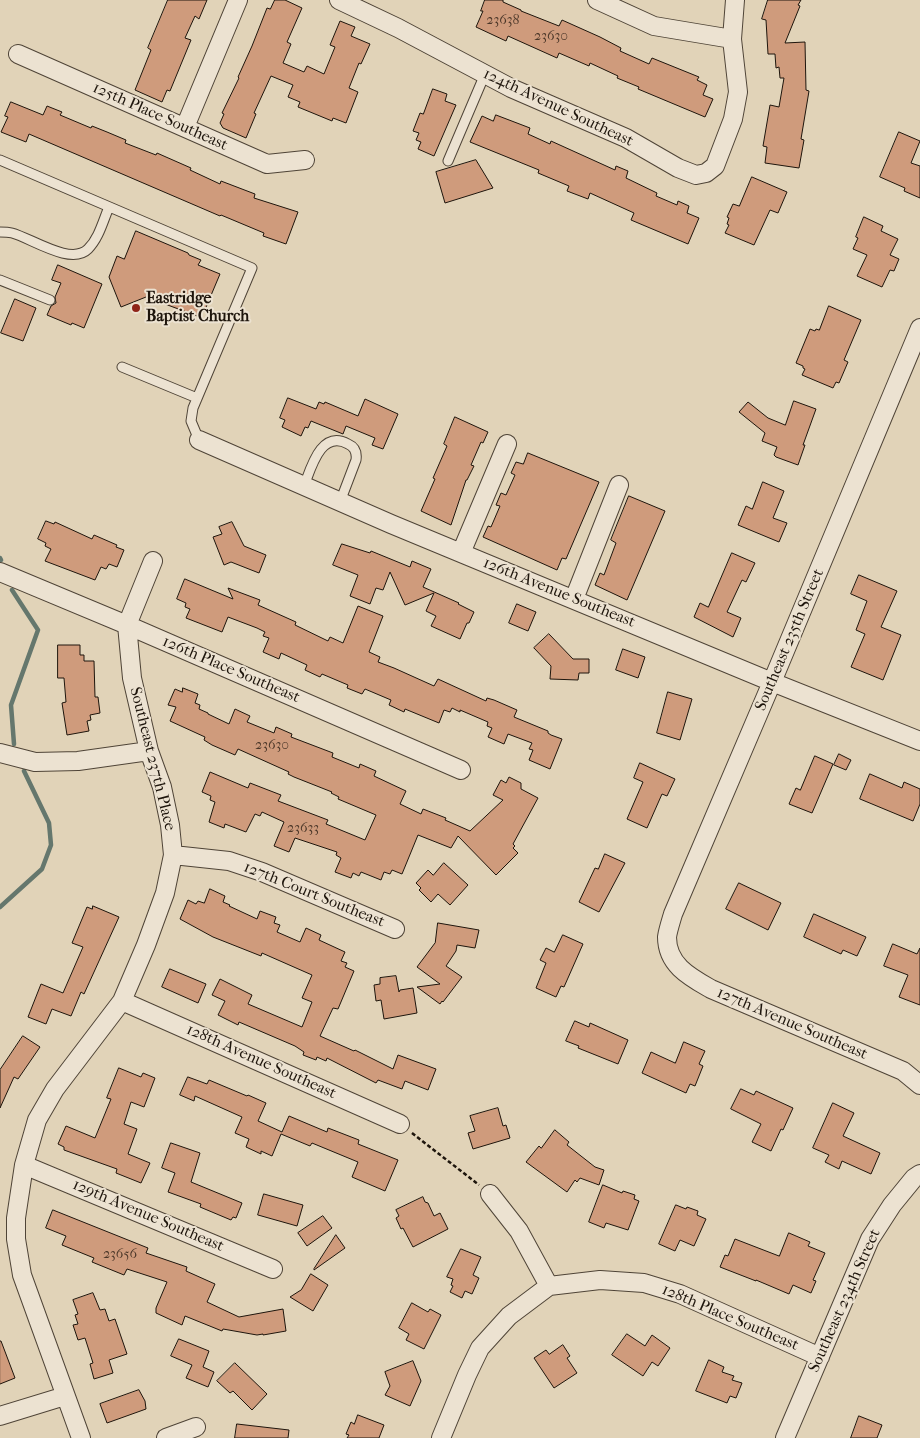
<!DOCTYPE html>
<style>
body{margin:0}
canvas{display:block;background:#e1d3b8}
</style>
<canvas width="920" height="1438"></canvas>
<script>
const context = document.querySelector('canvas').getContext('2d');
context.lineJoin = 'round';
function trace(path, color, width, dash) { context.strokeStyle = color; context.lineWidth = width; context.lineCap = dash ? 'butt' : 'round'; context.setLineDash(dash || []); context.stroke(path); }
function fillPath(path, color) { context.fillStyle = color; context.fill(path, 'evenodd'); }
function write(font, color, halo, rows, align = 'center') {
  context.font = font + ' "IM FELL French Canon",serif'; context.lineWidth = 4; context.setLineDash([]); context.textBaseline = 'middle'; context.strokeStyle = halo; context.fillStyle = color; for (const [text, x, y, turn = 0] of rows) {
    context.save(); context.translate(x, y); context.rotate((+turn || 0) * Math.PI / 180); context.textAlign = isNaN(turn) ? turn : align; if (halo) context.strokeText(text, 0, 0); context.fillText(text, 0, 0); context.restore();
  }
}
trace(new Path2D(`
 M0,558L1,560
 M12,590L38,630L11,705L14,744
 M0,907L42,869L51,845L49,823L24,771`), '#65776d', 4.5);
const building = new Path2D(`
 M168,0H207L199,19L195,16L185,38L191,40L170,91L167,90L162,102L135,90L151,50L148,48Z
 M275,0H285L302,8L287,42L291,44L283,63L304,72L307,66L324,74L335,47L330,45L340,21L355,27L351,36L370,44L361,64L359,63L349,88L358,92L346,123L333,118L332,121L298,107L300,102L288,97L293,85L271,76L254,113L256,114L246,138L223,128L220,123L224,114L222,113L239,78L238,77L252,46L267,8L270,9Z
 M485,0H503V2L521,10V11L559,26L562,20L600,37L621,48L620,51L649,64L652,58L699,77L697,80L707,85L703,95L713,99L705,117L638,89L639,87L617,78L618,76L590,63L589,66L559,53L557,58L508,36L506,41L476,27L483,11H481Z
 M768,0H801L798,5L800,6L785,43L805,42L806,90L809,91L801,139L804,140L799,168L765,163L767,147L763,146L770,105L779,107L784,78H780L779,67L776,68L775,54H768L766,20L762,19Z
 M433,89L447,94L445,101L456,105L434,156L418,149L421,142L416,140L419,133L413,131L420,113L423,114Z
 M11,102L43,115L47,106L62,112L60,115L91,128L92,126L107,132L126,140L125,143L156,155L157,153L166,157L191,168L190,170L220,184L221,181L255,194L254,198L298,212L286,244L263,236L264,233L221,215L220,216L29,134L26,142L1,132L8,117L5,116Z
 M496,115L530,128L528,134L550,144L551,141L615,170L616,166L628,171L626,178L657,193L656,196L677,205L678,201L689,206L687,213L699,218L688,244L631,220L634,213L590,193L588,199L567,191L569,186L538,173L539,170L470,142L482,116L493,121Z
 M899,132L920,141L911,163L920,166V198L904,191L905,188L880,177Z
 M476,160L493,188L445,203L436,172Z
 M752,177L787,192L778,213L770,210L754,245L725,233L729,225L727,224L729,218L727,217L733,204L739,206Z
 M864,217L883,226L881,231L898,239L890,255L899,259L894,271L890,270L882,287L857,276L867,255L853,249L858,238L856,237Z
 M136,231L188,253L189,255L201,260L198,265L220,274L204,312L203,311L200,317L146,297L121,307L109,277L117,256L124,259Z
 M58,265L102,284L84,328L72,323L71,325L47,315L51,306L56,303L55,297L61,283L52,280Z
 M15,299L36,308L23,341L1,333Z
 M829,306L861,320L844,360L848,362L839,383L836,382L833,388L802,375L805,369L803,368V366L796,363L810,329L815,331L816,329L819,330Z
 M288,398L316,409L319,402L324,404L325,402L358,416L365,399L398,414L383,449L372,445L375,438L346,426L343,434L311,421L308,428L305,427L301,436L282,427L285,420L280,418Z
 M794,401L816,409L803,445H805L798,465L776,457L774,455L777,447L762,441L765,433L739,412L748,402L768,418L785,425Z
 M455,417L488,432L483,443L481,442L471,465L474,466L467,480H466L451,525L421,511L435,479L433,478L447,446L444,444Z
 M528,453L599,482L566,559L562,558L557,570L483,537L488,526L491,527L500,506L496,505L501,493L506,495L515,475L511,473L516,462L523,464Z
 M763,482L784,491L773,518L787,523L779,542L738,525L746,506L752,509Z
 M629,496L665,511L627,600L595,585L600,573L604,575L616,543L611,540Z
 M46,521L54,524L55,522L92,539L94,535L117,545L116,547L124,550L117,567L109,564L106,569L101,567L95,580L45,561L51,549L45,546L46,543L38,539Z
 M232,522L244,546L266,555L259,573L231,562L224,565L213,537L222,534L219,527Z
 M342,544L370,553L371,551L410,567L412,561L431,569L423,587L459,603L458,604L474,612L469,623H467L460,639L431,626L436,616L426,611L434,593L405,605L390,572L383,590L376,588L370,604L350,596L358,575L333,565Z
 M732,553L755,563L746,582L742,580L727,612L741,618L733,637L694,617L700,603L708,607Z
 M859,575L897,591L881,627L901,635L883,680L851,667L865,634L856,630L867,601L851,594Z
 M185,579L233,599L228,588L260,600L258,605L296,622L295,625L328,641L330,637L343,643L358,606L383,616L369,652L380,657L378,662L394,668L434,686L438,679L486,701L487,698L494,700L517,710L514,717L548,731V733L551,735L562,739L550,769L529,760L533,750L529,749L532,743L508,734L504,744L488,737L492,728L487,726L488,722L460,710V712L452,708L450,712L444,710L439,723L405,709L404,712L389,705L391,700L365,689L362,694L347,688L348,685L322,674L320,677L305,670L307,665L281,653L279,659L263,652L269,638L263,636L265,632L257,628L228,617L222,632L186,618L190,609L185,607L186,603L177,599Z
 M517,604L536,612L528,631L509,623Z
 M549,634L573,659H589V673H579L578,680L550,679L551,666L534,648Z
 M58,645H80V655H84V661H94L95,697H98L100,713L90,715L91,720L87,721L89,731L67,735L62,703L66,702L64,678H58Z
 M623,649L645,657L638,678L616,670Z
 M183,688L198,694L195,703L200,705L199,709L208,713V714L229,724L235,709L250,716L247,722L274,733L276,727L292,734L291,737L333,753L332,757L359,768L360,764L376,771L374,776L406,791L400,804L421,814L423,809L446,818L445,820L470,831L503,800L493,795L501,780L506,783L509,777L521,783V789L538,798L513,844L515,846L513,848L518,853L496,875L458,836L451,848L418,835L402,874L392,870L390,874L384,872L381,880L361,872L359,876L353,873L351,878L335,872L341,858L336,855L337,852L295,838L289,852L274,846L284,822L262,812L260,816L255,814L246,832L225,824L224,828L209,822L215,802L210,800L211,796L202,792L210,772L248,788L250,783L281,795L278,801L328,820L326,824L365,840L376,815L338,799L339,797L331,793L332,792L294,777L288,774L289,772L238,749L235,755L212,745L204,740L205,737L170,721L176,707L168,705L175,689L182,692Z
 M668,692L692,699L680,740L657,733Z
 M839,754L851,760L846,770L834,765Z
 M815,756L833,764L812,813L789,804L796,788L800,790Z
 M640,763L675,779L667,796L662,794L647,828L627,819L643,782L634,778Z
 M870,774L902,788L904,782L920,789V804L913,821L860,799Z
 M605,854L625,863L599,912L579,902L595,868L598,869Z
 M444,863L468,885L450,905L438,894L431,902L419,890L421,888L416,883L428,870L433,875Z
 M739,883L781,903L768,930L726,909Z
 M210,889L225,896L223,902L230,905L229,906L257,919L260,911L276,917L274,923L280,925L277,932L300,942L306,928L321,935L319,940L345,952L341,961L347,963L345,967L354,971L338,1009L333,1008L320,1036L354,1051L355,1050L393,1069L398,1055L436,1069L428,1090L405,1081L402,1089L378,1080L376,1083L327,1058L326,1061L317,1057L316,1060L303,1055L304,1052L295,1046L239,1022L238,1025L218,1015L225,1001L212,995L220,979L252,995L248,1004L302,1027L312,1002L302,998L312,975L262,953L261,956L213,937L180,919L188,900L196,904L198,901L204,903Z
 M93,906L119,917L84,994L81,992L71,1016L52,1009L46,1024L28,1017L41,984L63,993L83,947L72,943L87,907L92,909Z
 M814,914L866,937L857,956L843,950L841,954L804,937Z
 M438,923L479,930L475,948L457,945L456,951L446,966L462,977L443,1002L442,1001L440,1004L417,987L440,984L417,967L435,943Z
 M563,935L583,944L564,987L561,986L556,997L536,988L546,963L540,960L546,948L554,952Z
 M893,944L917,954L920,948V1005L899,997L908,975L884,966Z
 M170,969L206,984L198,1003L162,987Z
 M396,976L399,992L400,990L413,988L417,1013L384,1019L381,1000L376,1001L374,985L380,984V978Z
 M575,1021L589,1027L590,1023L628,1040L618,1064L578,1048L579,1046L566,1041Z
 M23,1036L40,1047L18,1079L14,1077L0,1108V1070Z
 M684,1042L705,1051L699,1064L703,1066L695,1086L690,1084L686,1093L642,1073L651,1052L675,1063Z
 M119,1068L141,1077L143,1073L155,1078L144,1107L131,1102L124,1124L137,1129L128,1154L150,1163L141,1183L116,1173L117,1169L64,1150V1147L58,1144L66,1126L95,1138L111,1099L107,1098Z
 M188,1077L207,1084L209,1080L247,1096L248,1095L266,1103L258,1121L282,1132L289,1116L327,1132L328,1128L359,1140L358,1144L398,1160L385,1191L352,1177L358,1162L312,1143L310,1146L281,1134L272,1156L261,1151V1154L246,1147L249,1139L235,1133L242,1117L195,1096L194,1101L180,1095Z
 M741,1089L754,1095L756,1091L793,1108L783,1130L781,1129L771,1151L752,1142L761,1124L731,1109Z
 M833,1103L854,1113L843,1136L880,1153L871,1174L842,1161L839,1169L825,1162L829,1155L813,1148Z
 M498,1108L503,1126L506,1125L510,1138L473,1149L468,1133L475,1131L470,1116Z
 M555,1130L569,1142L567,1145L595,1167L604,1170L599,1185L580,1178L577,1182L575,1180L567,1192L526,1162L539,1146L541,1148Z
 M171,1143L200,1153L191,1182L242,1203L236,1218L233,1217L231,1220L200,1207L201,1204L168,1192L175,1173L162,1168Z
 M603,1185L622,1193L623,1191L635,1195L634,1199L639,1201L628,1230L606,1223L604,1228L589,1222Z
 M264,1194L303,1205L297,1226L258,1215Z
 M423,1197L425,1202L428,1203L434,1216L440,1213L448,1229L413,1247L403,1228L401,1229L396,1218L399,1216L396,1210Z
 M676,1205L686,1209L687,1207L698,1211L697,1215L706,1219L694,1246L680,1240L675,1251L659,1244Z
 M53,1210L148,1248L146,1253L187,1267L186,1271L215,1284L207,1302L239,1317L283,1309L286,1331L263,1335V1334L257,1335L223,1329L222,1331L185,1316L182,1325L156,1313V1308L167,1282L127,1269L124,1275L92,1262L94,1258L62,1245L66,1236L46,1228Z
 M323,1216L332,1228L307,1246L298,1233Z
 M789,1233L810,1242L808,1246L825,1253L813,1280L816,1281L811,1293L793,1285L789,1294L756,1280V1281L720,1267L725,1255L728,1256L735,1239L779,1256Z
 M336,1235L345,1248L314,1270V1269Z
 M461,1249L481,1257L473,1275L479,1278L472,1294L465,1291L462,1298L450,1292L453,1286L451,1285L453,1279L447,1277Z
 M311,1274L328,1285L313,1311L290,1297L301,1290Z
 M93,1293L100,1310L105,1309L109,1321L115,1319L127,1354L109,1360L113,1373L94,1379L90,1364L93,1363L85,1338L78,1340L73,1325L78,1324L75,1315L78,1314L73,1300Z
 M412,1303L428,1312L430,1309L441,1315L424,1349L406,1340L409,1334L399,1328Z
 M627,1334L645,1346L652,1335L670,1348L658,1366L652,1362L643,1376L612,1355Z
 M179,1339L209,1351L203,1367L214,1372L208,1387L186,1378L192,1365L171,1356Z
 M0,1341H1L15,1378L0,1384Z
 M563,1345L570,1356L567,1358L577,1373L554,1388L534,1358L546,1350L549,1354Z
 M709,1360L724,1367L722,1372L734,1376L732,1380L742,1383L736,1398L730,1396L727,1403L696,1391Z
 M413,1361L421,1381L410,1406L385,1395L390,1386L385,1372Z
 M235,1363L267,1394L252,1410L233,1391L230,1393L217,1381Z
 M139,1390L145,1401L146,1409L107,1423L100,1404Z
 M358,1415L384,1425L379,1438H347L349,1435L346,1434L351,1422L354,1424Z
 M859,1416L882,1425L877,1438H851Z
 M237,1424L289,1430L288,1438H235Z`);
fillPath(building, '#cf9b7c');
trace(building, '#1e150c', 1);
const service = new Path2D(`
 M0,160L252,268L193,408L191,421L199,440
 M448,161L485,74
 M0,232C4,232 8,232 12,233C31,238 71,266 88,249C99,238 103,221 109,207
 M0,280L50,300
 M122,367L197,398
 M304,486C311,468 321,429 348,444C355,447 357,453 356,460L340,502`);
const minor = new Path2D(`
 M339,0L398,28L511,88L626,138L678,168L696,175L706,173L715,166L733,119L738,92L732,39L735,0
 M597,0L654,26L732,39
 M18,54L267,164L305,160
 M185,127L238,0
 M920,328L772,682L673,914C671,921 668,930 667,937C667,965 690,977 711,989L903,1071L920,1085
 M199,440L391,524L772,682L920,741
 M461,553L507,444
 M0,572L127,625L461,770
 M574,599L619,485
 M0,753L35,762L78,761L149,751
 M173,855L229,861L262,872L395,929
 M122,1001L400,1124
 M24,1165L273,1269
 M490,1194L519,1231L549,1286
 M0,1416L65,1396
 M81,1438L22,1275L16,1239V1218L24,1165L37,1120L55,1089L122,1001L146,945L165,893L173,855L170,825L162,787L149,751L132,678L127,625L153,561
 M166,1438L196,1427
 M441,1438L467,1375L480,1348L509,1316L549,1286L600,1280L644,1283L680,1294L820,1357
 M785,1438L870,1239L892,1205L914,1178L920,1174`);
trace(service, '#4f4437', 11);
trace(minor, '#4f4437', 20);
trace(new Path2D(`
 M412,1133L479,1185`), '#1e150c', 2.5, [4, 2.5]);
trace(service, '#ece2d1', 9);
trace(minor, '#ece2d1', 18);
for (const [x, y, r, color] of [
 [136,308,5,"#8f2418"]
]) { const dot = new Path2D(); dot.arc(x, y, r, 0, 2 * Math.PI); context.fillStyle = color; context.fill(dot); trace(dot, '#ece2d1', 2); }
write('14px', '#4a3628', null, [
 ["23638",503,21],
 ["23630",551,37],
 ["23630",272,746],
 ["23633",303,829],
 ["23656",120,1255]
]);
write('16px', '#1e150c', '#ece2d1', [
 ["124th Avenue Southeast",558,108,25],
 ["125th Place Southeast",160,117,24],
 ["126th Avenue Southeast",559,593,22],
 ["Southeast 235th Street",790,640,-67],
 ["126th Place Southeast",231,670,23],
 ["Southeast 237th Place",152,759,76],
 ["127th Court Southeast",314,895,22],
 ["127th Avenue Southeast",792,1024,23],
 ["128th Avenue Southeast",261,1062,24],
 ["129th Avenue Southeast",148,1216,23],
 ["Southeast 234th Street",845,1301,-66],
 ["128th Place Southeast",730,1318,23]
]);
write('bold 16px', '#1e150c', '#ece2d1', [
 ["Eastridge",146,299],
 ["Baptist Church",146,317]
], 'left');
</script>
